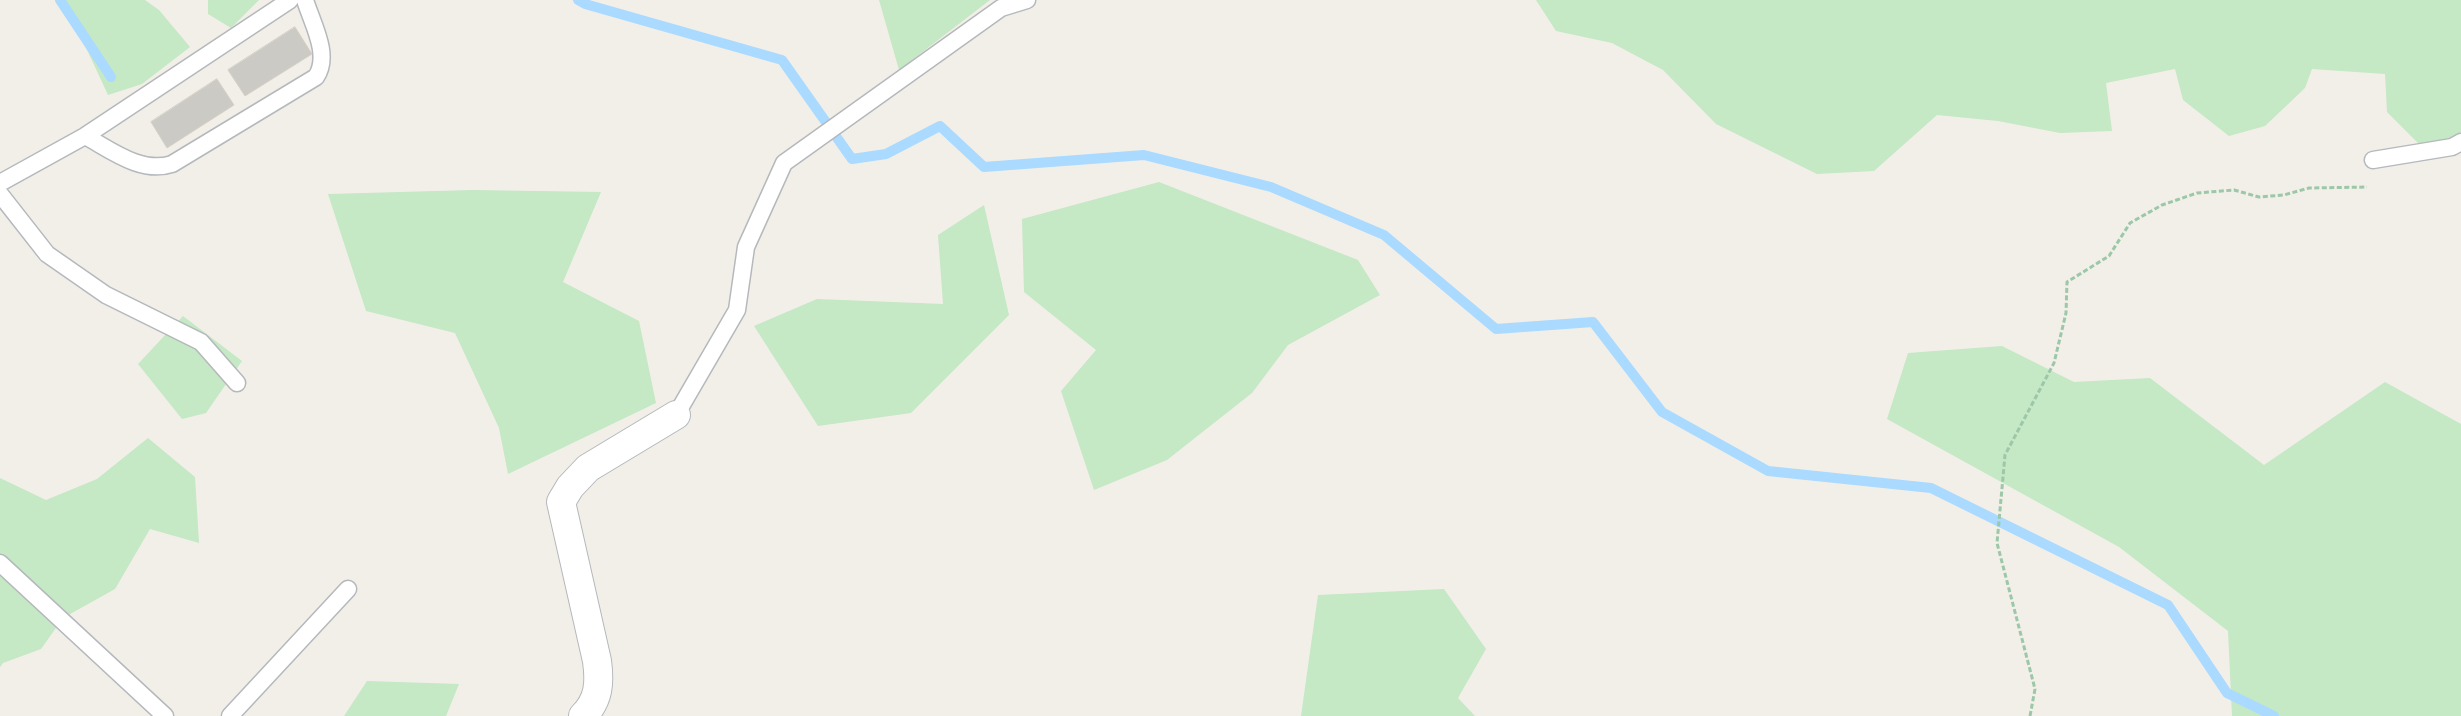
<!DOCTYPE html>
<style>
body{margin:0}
canvas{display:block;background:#f1efe8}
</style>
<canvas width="2461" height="716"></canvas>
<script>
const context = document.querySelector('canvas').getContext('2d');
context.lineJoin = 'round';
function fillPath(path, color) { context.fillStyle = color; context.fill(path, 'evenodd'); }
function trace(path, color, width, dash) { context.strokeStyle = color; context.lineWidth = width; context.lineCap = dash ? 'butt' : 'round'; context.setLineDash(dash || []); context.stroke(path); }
fillPath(new Path2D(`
 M64,0H145L159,10L190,47L142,84L108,95Z
 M208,0H259L231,28L208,14Z
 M879,0H990L899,70Z
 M1536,0H2461V132L2454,138L2423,148L2387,112L2385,74L2312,69L2305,88L2265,126L2229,136L2183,100L2175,69L2106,83L2112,131L2060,133L1998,121L1937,115L1874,171L1817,174L1716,124L1663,70L1612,43L1556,31Z
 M1159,182L1358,260L1380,295L1288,345L1252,393L1167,460L1094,490L1061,391L1096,350L1024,292L1022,219Z
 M473,190L601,192L563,282L639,321L656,403L508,474L499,428L455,333L366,311L328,194Z
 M984,205L1009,315L911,413L818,426L754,326L817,299L943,304L938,235Z
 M183,316L242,361L206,413L182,419L138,364Z
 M2002,346L2074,382L2150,378L2264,465L2385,382L2461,424V716H2232L2228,631L2119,547L1887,419L1908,353Z
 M148,438L195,477L199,543L150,529L115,589L63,618L41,649L3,663L0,667V478L46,500L97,479Z
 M1444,589L1486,649L1458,698L1475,716H1301L1318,595Z
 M367,681L459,684L446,716H344Z`), '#c5e8c5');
trace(new Path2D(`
 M60,0L111,77
 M578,0L585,4L782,60L852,159L886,154L940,126L984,167L1144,155L1271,187L1384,235L1496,329L1593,322L1662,412L1768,471L1931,488L2168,605L2227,693L2274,716`), '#aadaff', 10);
const building = new Path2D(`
 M295,27L312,54L245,96L228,70Z
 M217,79L234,105L167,148L151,122Z`);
fillPath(building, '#cccac5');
trace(building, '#d6d1c6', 1);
const lane = new Path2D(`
 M85,136C111,150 141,174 172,164L316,77C331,55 312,23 305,0
 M2373,160L2452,147L2461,142
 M0,183L85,136L290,0
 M0,194L47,254L106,295L201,342L237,383
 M676,415L737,310L746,247L784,163L1001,8L1027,0
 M0,563L165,716
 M230,716L348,589`);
const street = new Path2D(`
 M583,716C599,700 600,683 597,661L561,502L570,487L588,468L676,415`);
trace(lane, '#b5b8bc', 19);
trace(street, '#b5b8bc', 30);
trace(new Path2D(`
 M2030,716L2035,689L1997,543L2005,455L2054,363L2066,313L2067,282L2109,256L2130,223L2162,205L2197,193L2234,190L2259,197L2284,195L2309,188L2367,187`), '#9cc7a9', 3, [5, 2.5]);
trace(lane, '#fff', 16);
trace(street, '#fff', 28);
</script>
